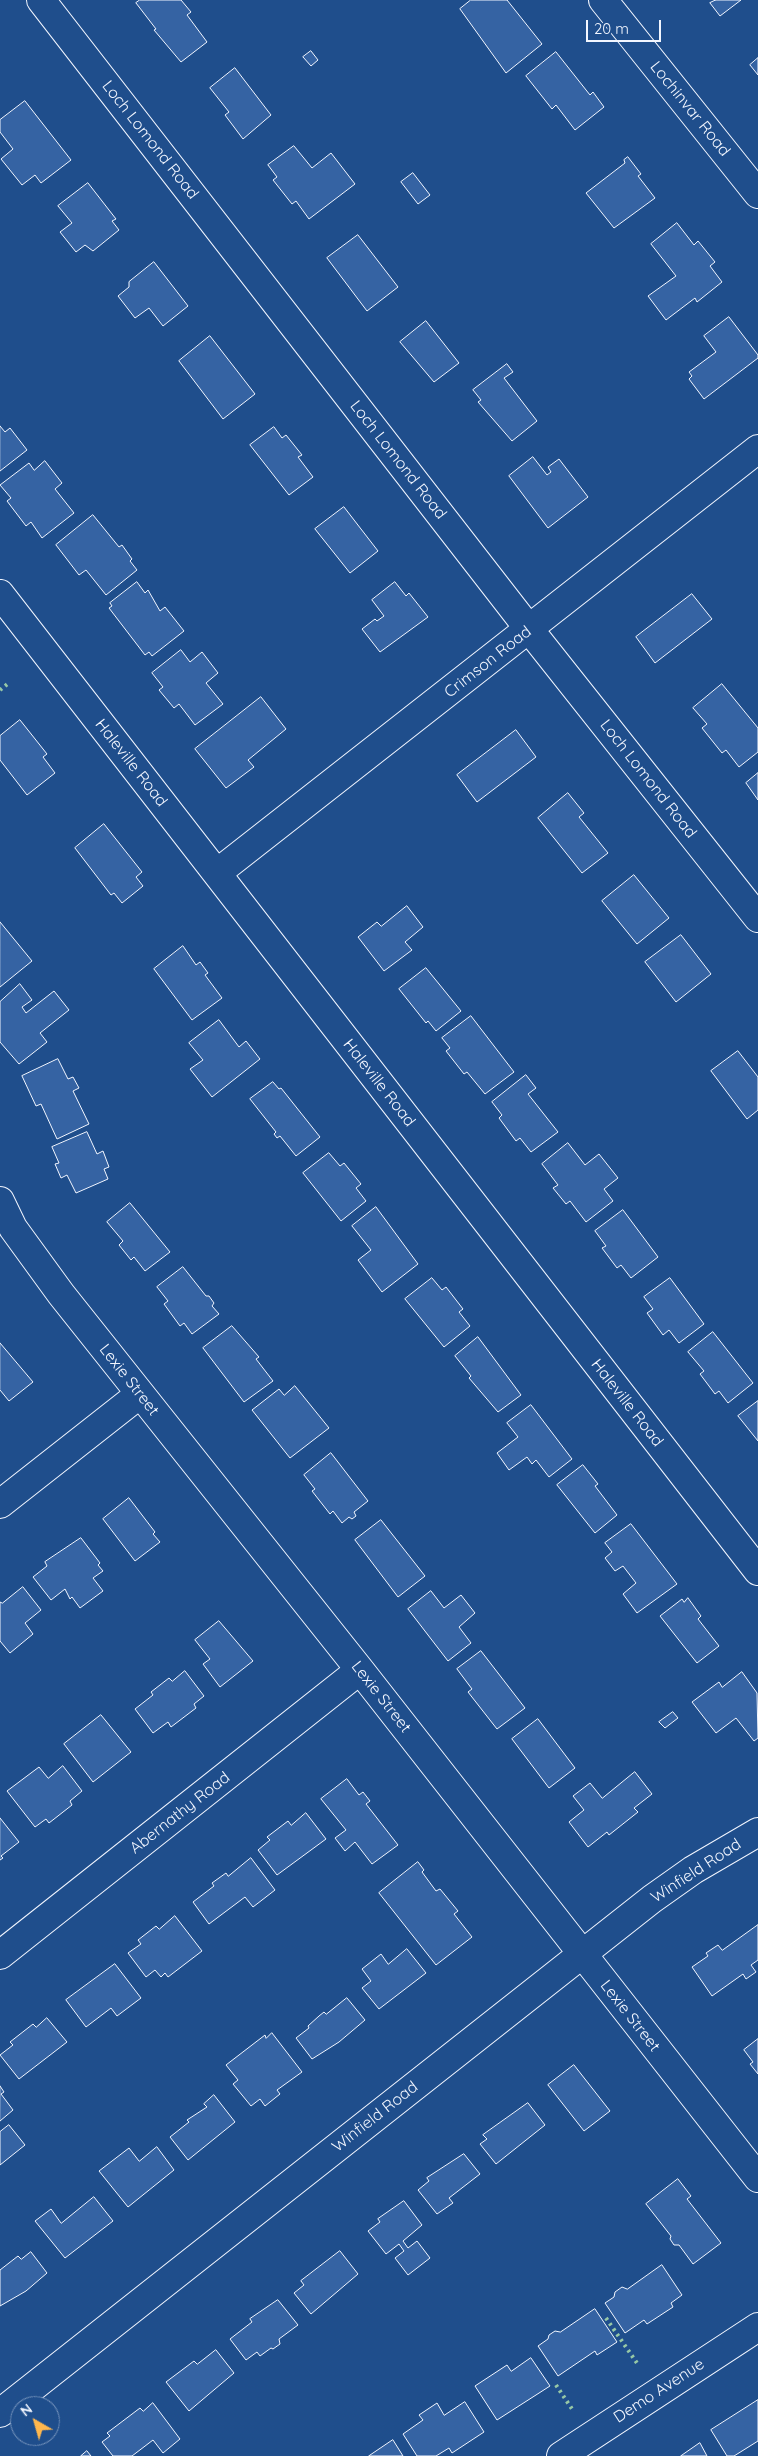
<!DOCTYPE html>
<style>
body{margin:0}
#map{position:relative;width:758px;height:2456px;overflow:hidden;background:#1f4e8c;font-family:Quicksand,sans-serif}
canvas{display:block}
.north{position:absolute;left:10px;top:2396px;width:50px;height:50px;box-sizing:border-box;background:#1f4e8c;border:1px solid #7391ba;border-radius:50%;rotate:322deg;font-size:14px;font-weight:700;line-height:20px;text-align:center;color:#f2f6ff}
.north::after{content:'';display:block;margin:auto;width:18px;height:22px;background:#ffb74d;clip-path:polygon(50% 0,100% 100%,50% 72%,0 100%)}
.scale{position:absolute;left:586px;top:20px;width:75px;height:22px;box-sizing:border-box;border:2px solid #f2f6ff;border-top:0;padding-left:6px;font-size:15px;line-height:18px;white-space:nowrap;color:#f2f6ff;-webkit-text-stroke:4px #1f4e8c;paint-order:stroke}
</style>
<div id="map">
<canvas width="758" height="2456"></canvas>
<div class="north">N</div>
<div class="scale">20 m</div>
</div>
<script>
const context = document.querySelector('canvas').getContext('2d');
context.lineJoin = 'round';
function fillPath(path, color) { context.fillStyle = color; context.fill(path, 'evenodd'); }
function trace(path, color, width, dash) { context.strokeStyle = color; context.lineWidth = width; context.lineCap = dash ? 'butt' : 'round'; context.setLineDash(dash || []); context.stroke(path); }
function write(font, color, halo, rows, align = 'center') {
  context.font = font + ' Quicksand,sans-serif'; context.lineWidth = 4; context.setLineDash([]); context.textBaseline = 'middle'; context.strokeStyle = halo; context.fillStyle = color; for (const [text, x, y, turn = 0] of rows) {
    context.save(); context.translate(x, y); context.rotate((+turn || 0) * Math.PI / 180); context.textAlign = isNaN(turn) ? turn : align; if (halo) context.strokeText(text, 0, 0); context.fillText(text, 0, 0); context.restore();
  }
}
const building = new Path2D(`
 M140,0H181L191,12L187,15L207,42L181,62L154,30L156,29L136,3Z
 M471,0H507L542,44L506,73L460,9Z
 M715,0H714H741L720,16L710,3Z
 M311,51L318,60L311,66L303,57Z
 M556,52L590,95L593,92L604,107L575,130L556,105L552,109L526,76Z
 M758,58V75L750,65Z
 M235,68L271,115L243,139L225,115L229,112L210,88Z
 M25,101L71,160L41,183L35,175L22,185L1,159L13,149L0,132V120Z
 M294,146L312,168L331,153L355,184L309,219L296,201L292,204L273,180L277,177L268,165Z
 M628,157L641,174L638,176L655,198L614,228L586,193L625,163L624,160Z
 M413,173L430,195L418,204L401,182Z
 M88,183L116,219L112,221L119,230L93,251L85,245L76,252L60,232L72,223L58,206Z
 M677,223L694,245L698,241L715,262L710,266L722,282L697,302L695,298L666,320L648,296L676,276L651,244Z
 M358,235L398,287L367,311L327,258Z
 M154,262L188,306L163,326L149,308L135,318L118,296L129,287V282Z
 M729,317L758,355V358L704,399L689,379L692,376L689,372L716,352L704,336Z
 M426,321L459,363L434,382L400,342Z
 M210,336L255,394L223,419L179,361Z
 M507,364L513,372L504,378L537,421L512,441L478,402L481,400L473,390Z
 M0,426L5,432L10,428L27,450L0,471Z
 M274,427L282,438L286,435L302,455L298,457L313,477L289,495L250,445Z
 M533,457L547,475L551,472L548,467L559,459L588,497L548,528L509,476Z
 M45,461L62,483L55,489L74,513L42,538L31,522L26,526L7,501L11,498L0,485L29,463L34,470Z
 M344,507L378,551L350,573L315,529Z
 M93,515L119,547L122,545L132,559L130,561L137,570L106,595L86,570L79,575L56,545Z
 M137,582L145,593L148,590L160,611L165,607L184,631L152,656L149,652L145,655L109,608L112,606L110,603Z
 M395,582L406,596L409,593L428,617L380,652L362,629L375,619L377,621L384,616L372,600Z
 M692,594L712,619L655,663L636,637Z
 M181,650L190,662L202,652L218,673L206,683L223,704L195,725L179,704L174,708L159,690L163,687L152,673Z
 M722,684L758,728V752L739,767L726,750L722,753L702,728L707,724L693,708Z
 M261,697L286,729L248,760L254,767L226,788L195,749Z
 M20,720L47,754L43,757L55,773L27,795L0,760V736Z
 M516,730L536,757L477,802L457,775Z
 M758,773V800L746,783Z
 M568,793L584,813L579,817L608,853L582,873L538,818Z
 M104,824L142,872L136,877L143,886L122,903L114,893L111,895L75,848Z
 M634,875L669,918L637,944L602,901Z
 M407,906L423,927L405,942L412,950L384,971L358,937L377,922L381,926Z
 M0,922L32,961L0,987Z
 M681,935L711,974L676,1002L645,962Z
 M183,946L196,965L200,962L208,973L205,975L222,998L192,1020L154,969Z
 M426,968L461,1011L436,1031L428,1021L426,1023L399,989Z
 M20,984L32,1000L22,1007L26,1013L54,991L69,1010L40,1033L47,1042L19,1064L0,1042V1002Z
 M471,1016L514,1072L485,1094L467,1072L464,1074L446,1051L450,1048L442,1038Z
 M219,1020L239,1047L246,1041L260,1059L212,1097L190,1069L203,1060L189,1043Z
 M738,1051L758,1077V1110L747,1119L711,1071Z
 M58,1059L68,1079L73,1077L79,1088L73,1091L89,1124L57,1139L41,1104L36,1106L22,1076Z
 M526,1075L536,1088L528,1094L558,1132L531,1152L520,1138L516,1141L499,1118L502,1115L492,1102Z
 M273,1082L279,1089L281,1088L320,1137L296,1156L280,1136L277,1138L274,1134L276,1132L250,1099Z
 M87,1132L97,1154L103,1151L109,1167L104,1169L108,1179L76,1193L67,1175L61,1178L55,1164L59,1163L52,1147Z
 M568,1143L585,1165L599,1154L618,1178L604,1189L613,1201L586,1222L570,1201L566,1204L553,1188L558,1185L542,1164Z
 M329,1153L340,1166L344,1163L361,1184L356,1188L366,1201L341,1221L303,1173Z
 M130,1203L170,1252L145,1271L134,1257L131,1260L119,1245L123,1241L107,1222Z
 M376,1207L418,1264L382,1292L358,1260L371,1250L352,1226Z
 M623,1210L658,1257L631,1278L621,1265L617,1268L602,1248L606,1246L595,1231Z
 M183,1267L206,1296H209L214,1303L212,1306L219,1314L192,1334L184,1323L180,1326L164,1304L168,1301L157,1287Z
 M432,1278L442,1290L446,1287L463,1309L459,1312L470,1326L444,1347L405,1299Z
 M670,1278L704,1324L679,1343L669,1330L663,1335L647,1313L653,1309L644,1297Z
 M232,1326L259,1357L256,1359L273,1381L244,1402L203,1348Z
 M713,1332L753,1383L728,1403L719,1391L715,1394L700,1374L704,1371L688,1352Z
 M478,1337L521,1395L498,1412L469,1378L471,1376L455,1356Z
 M0,1343L33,1382L9,1401L0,1390Z
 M295,1386L329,1428L290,1458L252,1410L279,1389L284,1395Z
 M758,1401V1441L738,1416Z
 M531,1405L572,1459L549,1477L536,1460L532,1464L527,1457L509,1470L497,1453L518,1437L507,1423Z
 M331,1453L368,1501L354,1512L356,1516L352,1519L349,1517L342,1523L333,1511L330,1514L312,1491L315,1489L304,1475Z
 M583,1465L598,1484L595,1486L617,1515L595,1533L557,1485Z
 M129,1498L155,1532L153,1534L160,1542L135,1561L103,1519Z
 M381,1520L425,1576L398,1597L355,1540Z
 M631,1524L677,1584L637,1613L623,1594L636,1583L623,1566L615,1571L605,1558L612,1552L605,1543Z
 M81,1538L100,1563L98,1565L103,1571L93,1578L103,1591L80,1608L72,1597L70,1599L65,1589L51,1600L33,1577L47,1566L45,1562Z
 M23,1587L41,1610L25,1623L33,1634L10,1653L0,1641V1602L2,1603Z
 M431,1591L444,1608L461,1595L475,1613L459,1627L471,1643L448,1661L408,1609Z
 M688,1598L701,1616L698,1619L719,1646L697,1663L660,1616L682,1599L684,1602Z
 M219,1621L253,1661L220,1687L203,1664L210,1659L195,1640Z
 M481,1651L525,1708L497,1729L468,1692L472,1689L457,1669Z
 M185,1671L204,1696L194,1704L196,1708L171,1727L168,1722L153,1733L135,1709L153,1695L151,1692L169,1678L172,1681Z
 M742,1672L757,1693L758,1738L754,1741L736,1718L716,1733L692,1702L719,1682L722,1687Z
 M673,1712L678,1718L665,1728L659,1722Z
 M101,1715L131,1752L93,1782L64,1744Z
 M538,1719L575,1768L549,1788L512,1739Z
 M63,1766L82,1791L70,1801L72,1805L49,1823L46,1819L35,1827L7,1791L39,1767L48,1778Z
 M635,1772L652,1794L634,1808L638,1812L609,1835L607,1832L588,1847L569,1822L584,1810L573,1796L590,1783L602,1798Z
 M347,1779L359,1795L363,1792L370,1801L366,1804L398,1845L372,1864L355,1842L345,1851L335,1838L346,1830L321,1799Z
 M306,1813L326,1839L277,1875L258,1850L270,1840L267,1837L288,1821L291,1825Z
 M0,1818L19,1842L1,1856L3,1858L0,1860Z
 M251,1858L275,1890L253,1907L245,1897L209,1924L193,1902L214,1886L212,1883L226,1873L228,1876Z
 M418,1862L424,1870L422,1872L436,1891L440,1889L458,1911L454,1914L472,1937L436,1965L379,1893Z
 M175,1916L202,1951L168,1977L165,1973L161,1977L155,1970L146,1977L128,1953L141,1944L138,1940L156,1926L159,1929Z
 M758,1925V1960L751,1965L756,1972L746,1979L743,1974L712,1996L692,1967L708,1956L706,1953L718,1945L722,1950Z
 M407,1949L426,1973L379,2009L362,1988L371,1981L362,1969L381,1954L388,1964Z
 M115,1964L141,1998L117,2016L111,2008L86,2027L66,2000Z
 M347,1998L365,2020L339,2042L312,2059L296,2038L309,2028L308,2026L319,2016L324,2012L326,2014Z
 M47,2018L67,2042L19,2079L0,2055L13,2045L10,2042L33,2024L36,2027Z
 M272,2033L302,2072L277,2090L280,2094L265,2106L260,2099L251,2106L233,2084L238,2080L226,2065L265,2035L266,2038Z
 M758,2039V2074L750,2064L753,2062L744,2050Z
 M574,2065L610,2111L584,2131L548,2085Z
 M0,2086L4,2092L1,2094L13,2110L0,2121Z
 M214,2095L235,2122L188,2160L170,2137L189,2122L187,2120L207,2107L204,2104Z
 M528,2103L545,2125L496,2164L480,2144L487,2139L483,2135Z
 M9,2125L25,2145L0,2165V2132Z
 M157,2147L174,2170L128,2207L99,2171L129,2148L139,2161Z
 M464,2154L480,2174L449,2198L453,2203L437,2214L418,2190L429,2181L427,2178Z
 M678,2179L691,2196L687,2199L721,2243L693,2264L679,2245H674L670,2239L671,2236L646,2204Z
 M94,2197L113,2221L65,2258L35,2221L51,2209L61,2223Z
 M404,2201L422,2225L403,2241L408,2248L417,2241L430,2258L408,2275L395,2258L404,2251L399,2244L386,2254L368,2231L380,2222L378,2219Z
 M340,2251L358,2274L311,2314L294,2293L304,2285L301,2281Z
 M31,2252L47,2273L26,2291L0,2306V2270L18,2256L21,2259Z
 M662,2265L682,2295L671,2303L673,2307L647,2324L644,2320L625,2333L605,2303L614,2297L615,2292L622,2287L627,2289Z
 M278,2300L298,2325L279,2339L280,2344L273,2349L271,2348L260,2356L257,2352L246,2360L230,2339L252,2322L250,2319Z
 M595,2309L617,2342L597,2355L595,2351L558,2376L538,2346L548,2339L549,2335L555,2331L560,2332Z
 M216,2350L234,2373L189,2411L166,2382L194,2361L197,2364Z
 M531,2358L550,2386L497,2420L475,2386L507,2365L511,2371Z
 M758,2400V2441L734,2456H727L711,2430Z
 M465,2402L484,2432L452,2453L449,2448L436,2456H417L403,2434L423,2420L419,2415L437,2403L444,2415Z
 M153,2403L180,2439L163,2453L153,2440L132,2456H113L102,2442L110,2436L107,2433L140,2408L143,2411Z
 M393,2440L403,2456H369Z
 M700,2443L707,2456H681Z
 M87,2451L91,2456H81Z`);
fillPath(building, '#3563a3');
trace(building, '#f2f6ff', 1);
const minor = new Path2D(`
 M41,0L529,629L758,918
 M603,0L758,194
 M0,594L758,1571
 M217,873L758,449
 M0,1201L13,1228L61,1294L360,1670L758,2178
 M0,1504L140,1394
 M0,1955L360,1670
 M0,2413L652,1899L693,1870L758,1832
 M561,2456L758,2327`);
trace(minor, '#f2f6ff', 30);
trace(minor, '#1f4e8c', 28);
trace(new Path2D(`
 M0,690L10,682
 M606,2318L639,2366
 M556,2385L574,2412`), '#97c8a6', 4, [2.5, 4]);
write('16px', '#f2f6ff', '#1f4e8c', [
 ["Lochinvar Road",690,109,51],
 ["Loch Lomond Road",150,140,52],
 ["Loch Lomond Road",398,460,52],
 ["Crimson Road",488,662,-38],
 ["Haleville Road",131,763,52],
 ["Loch Lomond Road",648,779,52],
 ["Haleville Road",379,1083,52],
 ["Lexie Street",129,1380,52],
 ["Haleville Road",627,1403,52],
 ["Lexie Street",381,1697,52],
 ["Abernathy Road",180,1813,-38],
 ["Winfield Road",696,1871,-33],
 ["Lexie Street",630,2016,52],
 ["Winfield Road",375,2117,-38],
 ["Demo Avenue",659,2391,-33]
]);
</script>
